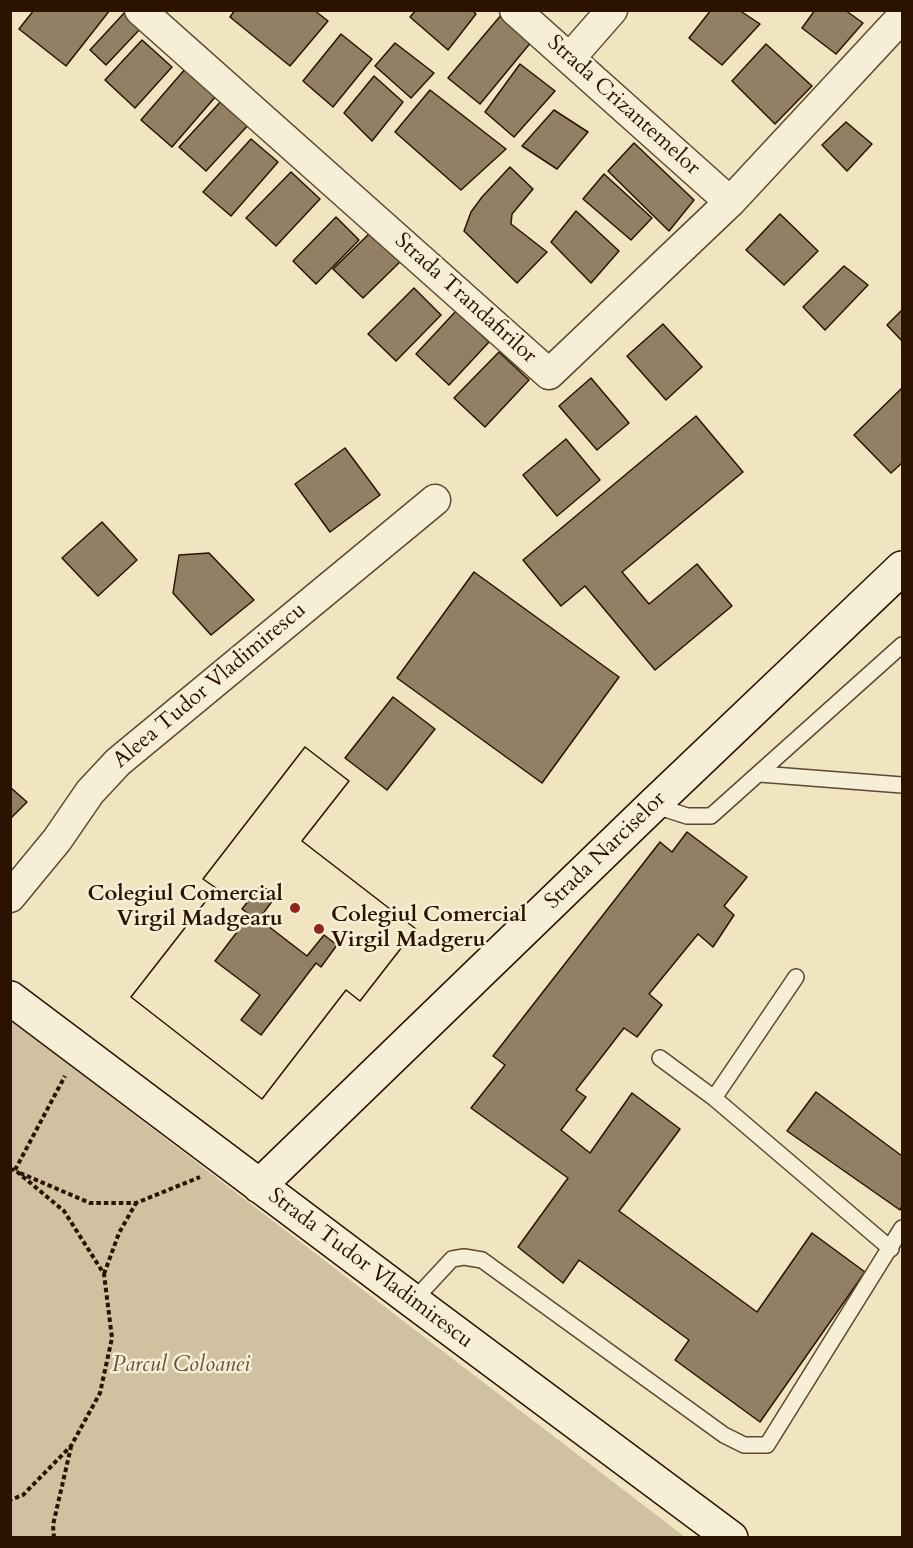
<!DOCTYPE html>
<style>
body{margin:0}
#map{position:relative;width:913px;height:1548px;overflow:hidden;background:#f1e5c1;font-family:Cardo,serif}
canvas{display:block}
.frame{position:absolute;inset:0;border:12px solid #2c1300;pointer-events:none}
</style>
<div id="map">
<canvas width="913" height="1548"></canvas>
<div class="frame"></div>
</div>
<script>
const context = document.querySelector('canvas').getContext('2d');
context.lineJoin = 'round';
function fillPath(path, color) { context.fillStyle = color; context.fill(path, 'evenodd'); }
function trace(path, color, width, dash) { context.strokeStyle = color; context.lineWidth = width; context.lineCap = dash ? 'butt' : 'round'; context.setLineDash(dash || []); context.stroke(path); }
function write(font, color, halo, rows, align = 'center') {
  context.font = font + ' Cardo,serif'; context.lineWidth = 5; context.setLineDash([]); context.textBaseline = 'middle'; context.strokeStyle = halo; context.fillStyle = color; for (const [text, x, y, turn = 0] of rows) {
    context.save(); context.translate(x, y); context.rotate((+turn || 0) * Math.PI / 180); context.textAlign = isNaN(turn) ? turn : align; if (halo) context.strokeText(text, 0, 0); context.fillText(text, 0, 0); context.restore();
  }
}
fillPath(new Path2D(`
 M11,1020L685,1537H11Z`), '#d0c1a0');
const building = new Path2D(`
 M34,10H110L66,66L19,29Z
 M235,10H314L328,21L290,66L230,17Z
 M416,10H472L476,14L448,50L410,17Z
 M711,10H739L760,24L722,65L689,38Z
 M815,10H845L863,23L836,54L802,28Z
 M126,11L142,27L106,65L90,50Z
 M502,14L532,41L480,104L448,78Z
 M341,34L372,59L333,107L303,81Z
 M142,40L172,67L135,108L105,80Z
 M395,43L434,73L411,98L375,66Z
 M766,44L812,86L775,124L732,81Z
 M520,64L555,91L514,137L485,112Z
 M186,68L217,95L172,147L141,120Z
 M374,76L403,102L372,141L344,113Z
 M430,90L506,149L461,190L395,132Z
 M224,98L251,122L206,171L179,147Z
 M554,110L588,132L557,169L522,146Z
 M846,122L872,144L847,171L822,145Z
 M251,139L278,162L231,216L203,192Z
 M634,143L694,200L669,231L608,171Z
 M510,167L533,189L512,214L511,224L547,252L517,283L464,231L471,212L482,197Z
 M291,172L320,199L276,246L246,218Z
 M604,174L652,218L631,240L583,199Z
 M576,211L619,251L591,283L551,242Z
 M780,214L818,251L784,285L746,250Z
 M336,217L359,240L316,284L293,261Z
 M373,230L402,260L363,298L333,269Z
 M844,266L868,285L825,330L803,307Z
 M414,288L441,315L396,361L368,334Z
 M902,310V341L887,325Z
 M456,311L489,342L449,385L416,354Z
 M663,324L702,367L666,400L627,356Z
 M499,352L529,380L485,427L454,398Z
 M591,378L629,423L597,450L559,406Z
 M902,388V463L891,473L854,435Z
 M696,416L743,472L622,572L649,604L697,564L732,606L655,670L585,586L561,606L523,560Z
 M566,439L600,480L557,516L523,475Z
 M345,448L380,495L330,532L295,484Z
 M102,522L137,560L98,596L62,558Z
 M209,553L254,600L211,635L173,593L179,555Z
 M474,572L619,677L542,783L397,678Z
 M393,697L435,729L387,790L345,758Z
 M305,747L349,781L302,841L416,929L360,1001L346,990L262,1099L131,997L216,888L203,879ZM261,885L276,896L259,919L307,956L324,935L337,945L321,967L316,963L261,1035L241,1020L260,995L215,961L250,915L242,909Z
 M305,747L349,781L302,841L416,929L360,1001L346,990L262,1099L131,997L216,888L203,879Z
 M10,787L27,802L10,819Z
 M687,832L747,877L724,906L734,915L713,947L698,934L649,994L662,1005L637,1037L624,1028L576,1090L586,1097L561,1130L590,1153L632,1093L680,1129L619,1211L757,1312L812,1233L865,1272L760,1422L675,1360L689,1340L579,1260L563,1283L518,1247L568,1178L471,1108L505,1065L493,1056L660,842L672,852Z
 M816,1092L902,1156V1206L900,1210L787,1131Z`);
fillPath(building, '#928064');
trace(building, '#2c1300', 1.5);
const service = new Path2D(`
 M760,774L902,785
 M653,805L687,816H711L902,645
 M660,1058L714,1098L891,1249
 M714,1098L796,977
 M413,1301L452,1259L464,1257L482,1260L724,1435L744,1445H767L902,1228`);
const minor = new Path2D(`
 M140,10L549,374L730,202L902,17
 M515,10L730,202
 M570,58L612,10
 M10,897L57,840L90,792L118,762L435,500`);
const secondary = new Path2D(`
 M10,998L413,1301L731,1538
 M259,1186L653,805L902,568`);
trace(service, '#5d4830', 18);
trace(minor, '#5d4830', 33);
trace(secondary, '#2c1300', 36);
trace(new Path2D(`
 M10,1169L15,1170L64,1211L104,1274L112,1338L100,1393L71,1446L23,1495L10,1500
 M15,1170L65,1076
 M20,1173L90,1203H136L200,1177
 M104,1274L119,1233L136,1203
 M54,1538L53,1525L71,1447`), '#2c1300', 4, [4.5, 3]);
trace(service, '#f6eed7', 15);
trace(minor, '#f6eed7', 30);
trace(secondary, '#f6eed7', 33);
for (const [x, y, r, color] of [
 [295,908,6,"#8f2418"],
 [319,929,6,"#8f2418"]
]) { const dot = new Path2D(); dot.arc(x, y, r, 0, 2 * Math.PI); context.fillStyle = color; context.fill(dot); trace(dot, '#f6eed7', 2); }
write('22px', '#2c1300', '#f6eed7', [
 ["Strada Crizantemelor",623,106,42],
 ["Strada Trandafirilor",465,299,42],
 ["Aleea Tudor Vladimirescu",210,686,-40],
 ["Strada Narciselor",606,851,-44],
 ["Strada Tudor Vladimirescu",370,1269,37]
]);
write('bold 22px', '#2c1300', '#f6eed7', [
 ["Colegiul Comercial",283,895],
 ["Virgil Madgearu",283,920],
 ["Colegiul Comercial",331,916,"left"],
 ["Virgil Madgeru",331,941,"left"]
], 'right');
write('italic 22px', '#655038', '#f6eed7', [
 ["Parcul Coloanei",181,1366]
]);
</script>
